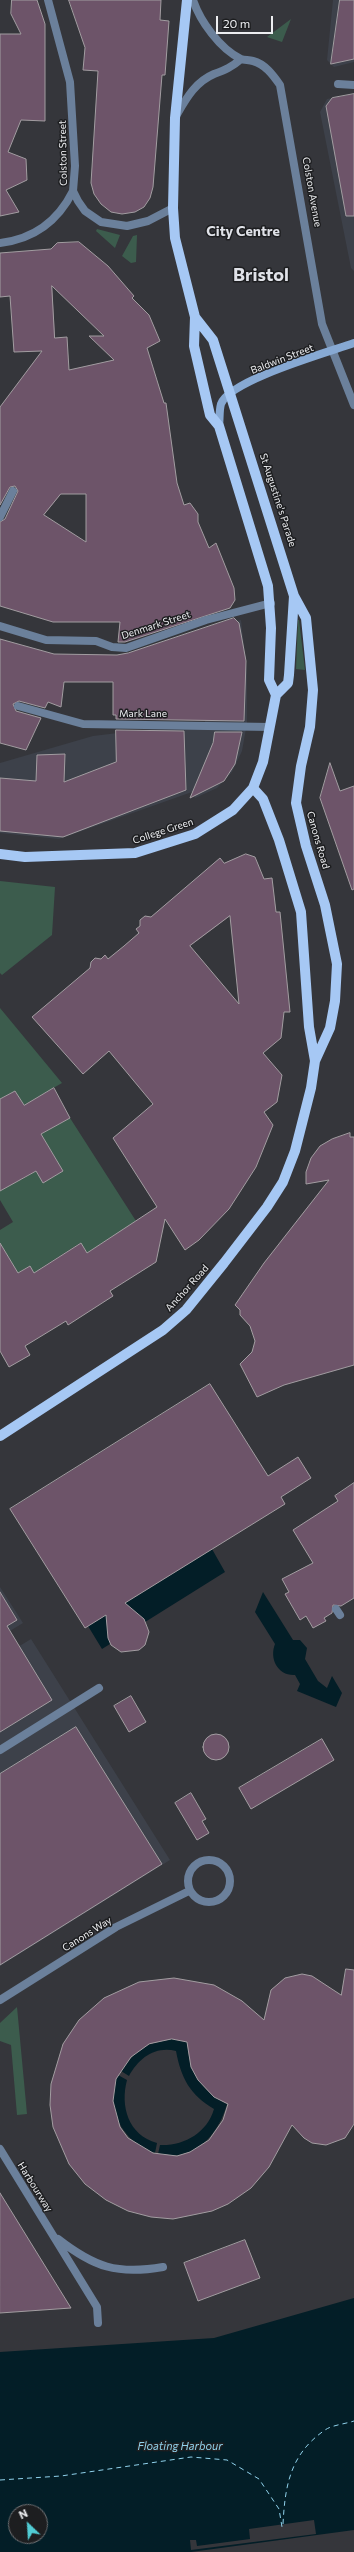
<!DOCTYPE html>
<style>
body{margin:0}
#map{position:relative;width:354px;height:2552px;overflow:hidden;background:#35363b;font-family:Commissioner,sans-serif}
canvas{display:block}
.north{position:absolute;left:8px;top:2504px;width:40px;height:40px;box-sizing:border-box;background:#1d1e20;border:1px solid #707174;border-radius:50%;rotate:335deg;font-size:11px;font-weight:700;line-height:16px;text-align:center;color:#edeef1}
.north::after{content:'';display:block;margin:auto;width:14px;height:18px;background:#51ccd4;clip-path:polygon(50% 0,100% 100%,50% 72%,0 100%)}
.scale{position:absolute;left:216px;top:16px;width:57px;height:18px;box-sizing:border-box;border:2px solid #edeef1;border-top:0;padding-left:5px;font-size:12px;line-height:14px;white-space:nowrap;color:#edeef1;-webkit-text-stroke:3px #1d1e20;paint-order:stroke}
</style>
<div id="map">
<canvas width="354" height="2552"></canvas>
<div class="north">N</div>
<div class="scale">20 m</div>
</div>
<script>
const context = document.querySelector('canvas').getContext('2d');
context.lineJoin = 'round';
function fillPath(path, color) { context.fillStyle = color; context.fill(path, 'evenodd'); }
function trace(path, color, width, dash) { context.strokeStyle = color; context.lineWidth = width; context.lineCap = dash ? 'butt' : 'round'; context.setLineDash(dash || []); context.stroke(path); }
function write(font, color, halo, rows, align = 'center') {
  context.font = font + ' Commissioner,sans-serif'; context.lineWidth = 3; context.setLineDash([]); context.textBaseline = 'middle'; context.strokeStyle = halo; context.fillStyle = color; for (const [text, x, y, turn = 0] of rows) {
    context.save(); context.translate(x, y); context.rotate((+turn || 0) * Math.PI / 180); context.textAlign = isNaN(turn) ? turn : align; if (halo) context.strokeText(text, 0, 0); context.fillText(text, 0, 0); context.restore();
  }
}
fillPath(new Path2D(`
 M333,0H354V62L334,67L327,60Z
 M354,94V271L351,268L320,112L327,99Z
 M241,620L247,672V723L242,751L232,772L217,788L195,798L192,792L59,839L0,833V763L93,736L184,725L205,726L206,627Z
 M0,1587L23,1623L0,1637Z
 M31,1639L170,1860L0,1966V1658Z`), '#3d414a');
fillPath(new Path2D(`
 M291,19L282,42L267,37Z
 M97,229L120,235L115,248L96,231Z
 M137,235L136,262L131,263L122,256L133,236Z
 M298,620H299L305,670L296,669Z
 M0,881L55,887L52,935L2,975L0,973Z
 M0,1008L62,1083L24,1105L15,1091L0,1099Z
 M70,1118L136,1221L87,1253L80,1243L41,1268L44,1274L37,1278L29,1266L15,1275L9,1257L3,1256L0,1251V1230L13,1222L0,1200V1177L14,1169L21,1180L36,1171L43,1183L63,1171L41,1134Z
 M17,2007L27,2114L17,2115L11,2045L0,2041V2023Z`), '#3c5c4d');
fillPath(new Path2D(`
 M212,1549L225,1572L102,1649L88,1626Z
 M263,1592L293,1640H300L307,1648L305,1659L318,1681L327,1688L332,1676L342,1693L336,1707L297,1691L300,1684L295,1675C278,1676 269,1659 275,1644L255,1612Z
 M172,2039L187,2042C189,2071 201,2091 227,2104C218,2136 194,2162 158,2154L160,2145C184,2146 207,2133 214,2109C190,2095 181,2078 176,2051C155,2046 139,2058 129,2076L121,2071C134,2052 148,2041 172,2039Z
 M118,2075L127,2080C120,2106 128,2135 157,2143L155,2153C123,2143 103,2107 118,2075Z
 M354,2298V2530L191,2552H0V2352L214,2338ZM16,2512H40V2536H16Z`), '#031e27');
fillPath(new Path2D(`
 M314,2520L316,2534L191,2550L190,2540H196L197,2546L250,2539L249,2529Z`), '#35363b');
trace(new Path2D(`
 M0,2480L61,2476L191,2457L227,2460L259,2479L279,2509L282,2527
 M283,2524C285,2486 290,2454 325,2430C332,2425 345,2424 354,2421`), '#90d2ec', 1, [5, 4]);
const building = new Path2D(`
 M12,0H37L45,24V121L21,120L8,152L26,159L27,180L6,190L19,212L0,216V34H21L11,14Z
 M69,0H161L160,20L169,21L165,75H162L153,187L150,198L144,207L135,212L122,214L111,212L101,204L94,194L91,183L98,71L83,70L85,48Z
 M340,0H354V59L331,64Z
 M354,94V216H346L326,106L332,98Z
 M79,242L108,266L134,296L132,298L149,315L160,341L147,348L164,403H166L177,483L184,505L190,503L198,514V522L209,548L216,543L234,588L235,600L230,608L125,642H118L120,622H53L0,606V522L5,519L18,491L15,486L10,487L0,505V407L42,351L14,352L10,296L0,297V253L51,249L57,243ZM52,286L104,336H89L114,360L69,370L67,337L55,338ZM61,494H86V542L44,515Z
 M234,618L239,623L246,661L244,721L116,719V715H113V682H64L61,707L48,702L45,708L19,701L13,704L16,711L41,718L26,750L0,743V639L54,654L117,655L128,653Z
 M116,730L184,731L186,790L63,837L0,831V778L36,781L37,755L65,754L64,782L116,762Z
 M215,732H242L235,764L224,781L190,798L213,743Z
 M330,763L340,791L354,786V889L352,890L320,798Z
 M246,854L255,857L264,879L272,878L276,912H280L290,1012H284L281,1038L263,1053L282,1075L277,1102L264,1112L273,1125L256,1167L229,1209L199,1240L185,1250L165,1219L156,1262L110,1291L113,1296L68,1325L66,1321L25,1346L30,1355L9,1367L0,1351V1243L18,1273L30,1266L34,1273L81,1243L87,1253L157,1207L113,1138L153,1104L109,1051L83,1074L32,1017L90,968L91,962L95,958L101,959L105,955L108,959L124,946L139,933L136,929L140,926V920L145,916L151,917L220,858L224,863ZM230,916L239,1004L190,946Z
 M54,1088L70,1118L41,1134L63,1171L43,1183L36,1171L0,1191V1099L15,1091L24,1105Z
 M350,1133V1137H354V1365L284,1385L257,1397L240,1364L252,1352L255,1341L250,1326L240,1315V1310L235,1305L264,1263L329,1180L306,1184V1172L311,1158L320,1146L332,1139Z
 M210,1384L268,1476L298,1457L311,1478L281,1497L285,1504L125,1603L144,1619L149,1632L145,1645L139,1650L121,1652L111,1645L108,1638L106,1615L85,1628L10,1509Z
 M354,1483V1598L341,1606L333,1605L332,1613L324,1618L326,1621L313,1628L306,1616L300,1620L285,1594L289,1592L282,1579L313,1563L293,1530L338,1501L335,1496Z
 M0,1592L17,1620L7,1626L52,1700L0,1732Z
 M131,1696L146,1722L129,1732L114,1706Z
 M76,1727L162,1864L0,1965V1774Z
 M203 1747a13 13 0 1 1 26 0a13 13 0 1 1-26 0Z
 M322,1739L334,1760L251,1809L239,1788Z
 M191,1793L206,1819L202,1821L209,1833L197,1840L175,1803Z
 M346,1969L354,1970V2124L345,2138L326,2145L312,2143L304,2138L292,2125L269,2167L251,2188L228,2204L212,2211L173,2219L151,2217L128,2211L106,2200L85,2184L69,2164L53,2127L50,2105L51,2084L63,2044L79,2020L104,1998L139,1982L174,1978L214,1985L242,2001L264,2020L271,1990L285,1978L302,1974L312,1976L341,1995ZM172,2039L187,2042L191,2067L198,2080L214,2097L228,2104L223,2120L209,2140L190,2152L177,2156L153,2153L128,2138L120,2127L113,2101L116,2079L131,2057L149,2044Z
 M0,2193L71,2308L0,2313Z
 M245,2240L260,2278L198,2301L184,2263Z`);
fillPath(building, '#6d5469');
trace(building, '#a29da1', 1);
trace(new Path2D(`
 M336,1609L340,1615
 M0,1750L99,1688`), '#6b809b', 8);
trace(new Path2D(`
 M48,0L70,82L75,166L73,191L78,201L85,211L101,222L127,226L148,221L173,208
 M193,0C200,21 220,49 241,59C244,60 249,60 253,61C265,64 273,75 280,85L322,324L354,405
 M338,84L354,85
 M176,116C186,99 195,82 214,74C225,70 232,67 241,59
 M0,243C34,239 58,221 73,191
 M0,517L13,491
 M0,626L46,640L96,641L112,647L126,648L206,620L271,603
 M18,706L83,724L270,727
 M188 1881a21 21 0 1 1 42 0a21 21 0 1 1-42 0Z
 M0,2000L116,1927L189,1891
 M0,2149L97,2307L98,2323
 M58,2239C94,2267 117,2275 163,2267`), '#6b809b', 8);
trace(new Path2D(`
 M219,426C220,419 219,411 221,404C229,380 329,352 354,343`), '#87a9d3', 8);
trace(new Path2D(`
 M187,0L175,118L173,208L175,238L195,317L213,340L294,596L289,675L288,683L276,695
 M253,788L263,799L279,840L301,912L309,1027L315,1061
 M0,854L25,857L135,853L195,834L233,810L253,788L263,762L276,695L269,680L271,628L268,586L219,426L210,415L194,346L195,317
 M0,1436L163,1330L186,1310L224,1263L267,1207L283,1182L295,1151L311,1088L315,1061L330,1028L335,1001L337,964L325,905L306,846L296,803L301,766L310,727L313,690L306,618L294,596`), '#a6c8f4', 10);
write('10px', '#edeef1', '#1d1e20', [
 ["Colston Street",63,153,-91],
 ["Colston Avenue",312,192,80],
 ["Baldwin Street",282,359,-21],
 ["St Augustine's Parade",278,500,72],
 ["Denmark Street",156,625,-18],
 ["Mark Lane",143,714],
 ["College Green",163,831,-18],
 ["Canons Road",318,840,74],
 ["Anchor Road",187,1288,-48],
 ["Canons Way",87,1934,-32],
 ["Harbourway",35,2187,58]
]);
write('italic 11px', '#90d2ec', '#1d1e20', [
 ["Floating Harbour",180,2446]
]);
write('bold 14px', '#e0e2e8', '#1d1e20', [
 ["City Centre",243,231]
]);
write('bold 18px', '#e0e2e8', '#1d1e20', [
 ["Bristol",261,275]
]);
</script>
